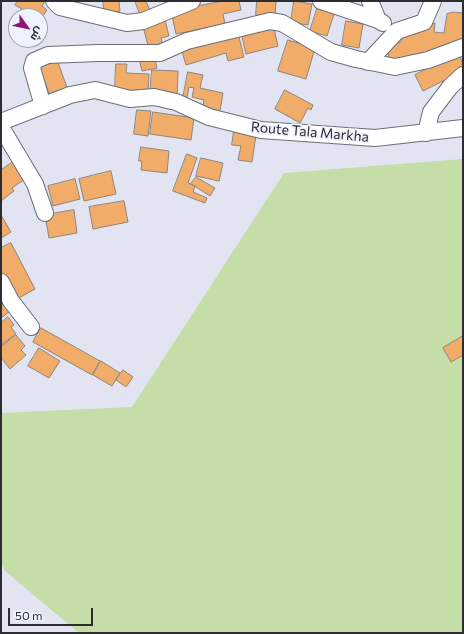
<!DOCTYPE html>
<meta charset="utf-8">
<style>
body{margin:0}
#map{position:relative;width:464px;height:634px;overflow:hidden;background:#e2e5f1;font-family:Commissioner,Cairo,sans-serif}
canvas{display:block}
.frame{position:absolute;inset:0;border:2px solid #2c2d32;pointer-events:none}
.north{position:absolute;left:8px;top:8px;width:40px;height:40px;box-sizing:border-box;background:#eff3fe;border:1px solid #a1a4ac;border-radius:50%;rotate:123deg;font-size:11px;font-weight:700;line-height:16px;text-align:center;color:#2c2d32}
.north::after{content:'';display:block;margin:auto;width:14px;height:18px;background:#901673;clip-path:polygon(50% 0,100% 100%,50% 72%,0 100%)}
.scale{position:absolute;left:8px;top:608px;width:85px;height:18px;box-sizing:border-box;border:2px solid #2c2d32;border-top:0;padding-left:5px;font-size:12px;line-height:14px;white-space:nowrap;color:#2c2d32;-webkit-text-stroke:3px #eff3fe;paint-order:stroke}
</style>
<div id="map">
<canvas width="464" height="634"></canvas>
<div class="frame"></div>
<div class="north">ش</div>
<div class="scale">50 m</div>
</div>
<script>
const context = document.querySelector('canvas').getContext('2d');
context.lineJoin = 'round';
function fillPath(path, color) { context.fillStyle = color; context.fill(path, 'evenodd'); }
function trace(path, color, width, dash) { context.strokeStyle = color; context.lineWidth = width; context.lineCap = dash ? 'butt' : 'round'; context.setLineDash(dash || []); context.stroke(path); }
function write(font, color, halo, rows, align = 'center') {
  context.font = font + ' Commissioner,sans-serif'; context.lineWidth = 3.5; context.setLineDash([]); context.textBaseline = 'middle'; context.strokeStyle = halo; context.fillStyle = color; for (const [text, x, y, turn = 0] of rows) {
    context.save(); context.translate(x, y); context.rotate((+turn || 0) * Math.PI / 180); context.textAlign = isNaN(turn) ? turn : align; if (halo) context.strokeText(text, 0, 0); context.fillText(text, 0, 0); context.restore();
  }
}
fillPath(new Path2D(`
 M463,159V633H79L5,571L1,562V413L132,407L284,173Z`), '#c5dda6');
const building = new Path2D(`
 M18,1H45L42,6L47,10L40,20V16H34L15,5Z
 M103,1H119L120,11L105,14Z
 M135,1H146L151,13L141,16Z
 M224,1H239L241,10L223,14L225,24L176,34L171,11Z
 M257,1H276L275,17L256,15Z
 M294,1L312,4L308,25L291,22Z
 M318,6L335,11L327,36L310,31Z
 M454,12L463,13V36L461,46L405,61L388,59L389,46L401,42L402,33L435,23L434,32L444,33L447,14Z
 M165,20L169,36L161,38L163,46L149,50L143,26Z
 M346,21L363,24L359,48L342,45Z
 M273,24L278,46L246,54L241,32Z
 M238,33L244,57L228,61L226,53L186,65L181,48Z
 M288,40L315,48L306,79L278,71Z
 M458,53L463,63V71L423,91L415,75Z
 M154,56L157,68L142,71L139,59Z
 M56,57L68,90L50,96L38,63Z
 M116,64H127L126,73L149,74L148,92L115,90Z
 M152,70L178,71L177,97L150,95Z
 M188,72L203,75L200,88L223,93L220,111L203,107L204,100L192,97L194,88L189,87L187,98H183Z
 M285,90L313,105L311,110L308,108L300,123L275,109Z
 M137,110L151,111L148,136L134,134Z
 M153,112L194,118L191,140L150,134Z
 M234,131L256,135L252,162L238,160L241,146L232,145Z
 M141,147L169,151L167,173L141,170L142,161H139Z
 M187,154L197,158L188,183L195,186L193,192L207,198L205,203L173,191Z
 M201,158L223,163L219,181L196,176Z
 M13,162L25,179L12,188L14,191L1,201V170Z
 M111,171L116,194L84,201L79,179Z
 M196,177L215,188L210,196L191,184Z
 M75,179L80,199L53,206L48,186Z
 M124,201L128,222L93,229L89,207Z
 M74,210L77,233L49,238L45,215Z
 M1,215L11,232L1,238Z
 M11,243L35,289L17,299L1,275V248Z
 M1,302L9,312L1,318Z
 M8,317L14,325L11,327L16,334L1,345V323Z
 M41,328L100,361L92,375L33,342Z
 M16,335L25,346L21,350L26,355L10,369L1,358V347Z
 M463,336V355L451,362L443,348Z
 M39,348L60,361L49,378L28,366Z
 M101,361L120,373L112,386L93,375Z
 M123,370L133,377L126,387L116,380Z`);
fillPath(building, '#f0ac68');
trace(building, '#8e857d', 1);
const minor = new Path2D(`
 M54,1L60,7L127,23L143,21L192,1
 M321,1L378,20
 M370,1L378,20L383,23
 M368,62L397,31L424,22L433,1
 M43,106L32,68L34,61L48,55L98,53H160L187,41L270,21L282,23L331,52L356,59L395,67L428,60L463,47
 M1,122L70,95L95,90L130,99L154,97L176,102L209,117L261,130L375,138L463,128
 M1,127L35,184L45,213
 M426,133L431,112L450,87L463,75
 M1,282L11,301L31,327`);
trace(minor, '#6b6e78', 18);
trace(minor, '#fff', 16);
write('14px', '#2c2d32', '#eff3fe', [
 ["Route Tala Markha",310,132,5]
]);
</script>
